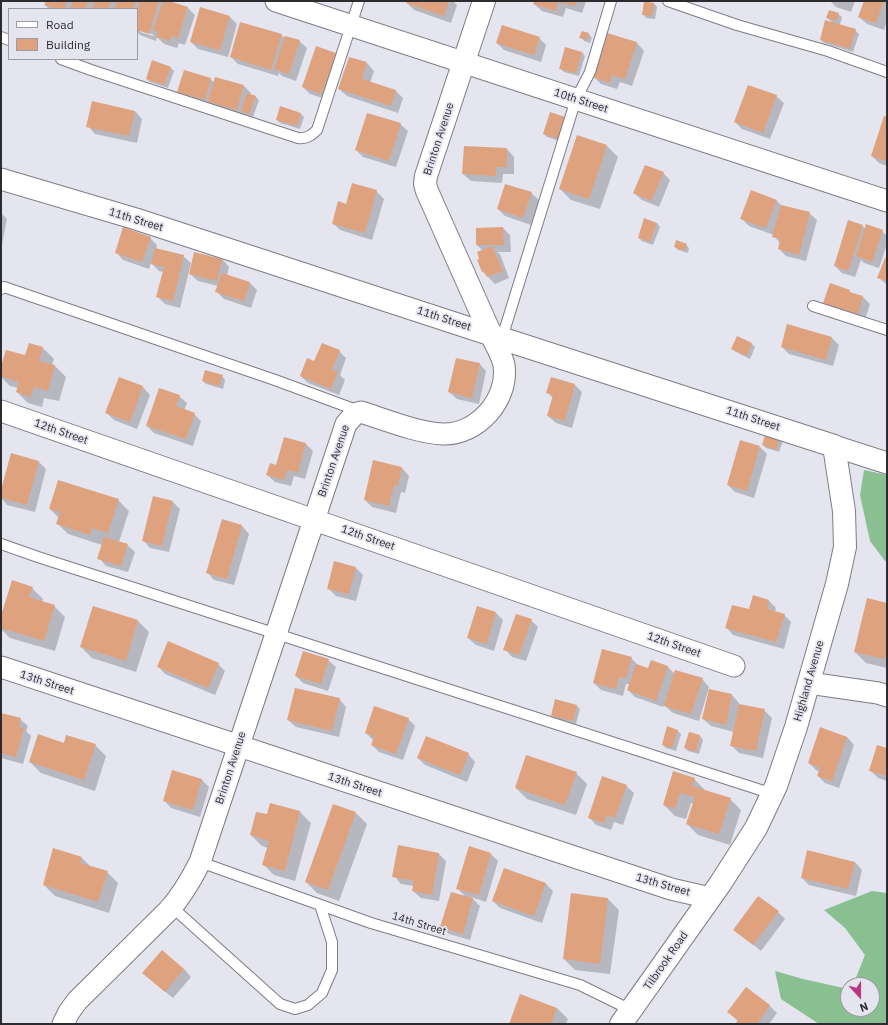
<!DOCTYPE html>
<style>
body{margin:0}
#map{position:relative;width:888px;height:1025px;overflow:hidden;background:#e5e5f0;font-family:"IBM Plex Sans",sans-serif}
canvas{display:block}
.frame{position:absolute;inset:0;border:2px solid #2c2c30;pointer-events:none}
.legend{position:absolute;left:8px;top:8px;width:130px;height:52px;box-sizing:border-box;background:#e5e5f0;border:1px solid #9b9ba3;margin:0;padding:5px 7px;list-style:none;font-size:12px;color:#2c2c30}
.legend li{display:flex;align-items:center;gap:8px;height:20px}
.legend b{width:20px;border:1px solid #9b9ba3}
.north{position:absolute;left:840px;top:977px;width:40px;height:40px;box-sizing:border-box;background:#e5e5f0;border:1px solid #9b9ba3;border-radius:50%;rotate:159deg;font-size:11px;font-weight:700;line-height:16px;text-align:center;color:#2c2c30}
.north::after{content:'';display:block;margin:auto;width:14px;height:18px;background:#b93882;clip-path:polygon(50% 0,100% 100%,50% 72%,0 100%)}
</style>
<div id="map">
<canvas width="888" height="1025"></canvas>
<div class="frame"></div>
<ul class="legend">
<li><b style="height:5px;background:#fff"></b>Road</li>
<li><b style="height:11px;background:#dfa27e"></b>Building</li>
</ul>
<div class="north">N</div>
</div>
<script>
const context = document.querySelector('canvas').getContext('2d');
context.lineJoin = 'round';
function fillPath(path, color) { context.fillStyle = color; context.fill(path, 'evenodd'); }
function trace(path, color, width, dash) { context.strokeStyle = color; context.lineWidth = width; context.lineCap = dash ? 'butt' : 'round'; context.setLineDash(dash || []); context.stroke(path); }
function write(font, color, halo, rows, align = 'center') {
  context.font = font + ' "IBM Plex Sans",sans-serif'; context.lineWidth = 3.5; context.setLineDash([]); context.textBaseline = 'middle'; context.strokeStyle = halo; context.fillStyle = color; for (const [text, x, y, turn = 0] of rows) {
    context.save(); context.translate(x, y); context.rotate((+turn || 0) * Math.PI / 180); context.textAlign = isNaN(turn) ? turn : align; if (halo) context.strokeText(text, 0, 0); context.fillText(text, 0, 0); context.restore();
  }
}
fillPath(new Path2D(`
 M864,470L887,475V560L885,561L870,541L860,495Z
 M872,891L887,893V1024H819L781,999L775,971L803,979L848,989V1009H872V985H853L865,955L845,928L824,910Z`), '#8ac091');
fillPath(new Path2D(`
 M47,1H169L188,8L195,15L185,45L179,43L177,48L164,44L157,37L156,41L140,35L137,32V9H49L45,5ZM140,30L154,35L153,36L140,32Z
 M408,1H453L457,5L451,23L414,10L407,3Z
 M535,1H586L582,13L566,8L563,17L542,11L534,4Z
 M830,1H855L851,12L836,7Z
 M865,1H887V20L884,30L867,24L859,17Z
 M654,3L657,7L655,19L646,18L643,14Z
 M838,14L842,17L840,25L855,30L859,34L853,52L824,43L821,40L833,23L827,18Z
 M230,17L237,24L228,57L198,49L191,42Z
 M582,32L589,34L592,38L590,43L584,41L581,37Z
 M608,34L637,43L644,51L632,86L620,82L617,89L601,84L594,77Z
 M281,35L285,38L299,41L307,48L296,81L282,76L279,73L278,76L238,64L231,57Z
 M539,38L546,45L541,62L504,50L497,43Z
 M582,52L585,56L579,76L564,72L560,68Z
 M335,54L343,61L329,100L310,94L303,87Z
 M367,63L374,71L370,83L396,91L403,98L398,113L347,96L339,89Z
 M170,67L174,71L168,88L150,82L147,79Z
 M210,79L215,83L244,86L251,93L250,95L255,96L259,100L253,117L245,114L244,116L217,109L212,104V106L186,99L178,92Z
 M776,96L784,103L770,139L742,129L735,122Z
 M135,111L142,119L137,143L95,134L88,126Z
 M301,114L304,117L300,129L280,123L277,120Z
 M551,114L565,118L568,121L562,142L547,137L544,134Z
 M884,117L887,118V166L879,163L872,156Z
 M400,124L408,131L396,167L363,157L356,150Z
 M607,146L618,157L600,209L571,200L560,189Z
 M465,148L507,149L514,157V174H503L502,183L471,181L463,174Z
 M663,173L670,180L659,207L642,200L634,193Z
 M376,191L384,199L372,240L340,230L333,223L347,205Z
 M531,193L539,200L531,225L505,216L498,209Z
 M777,201L782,206L809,213L817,220L806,261L786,256L779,249L780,243L774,236V235L749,226L741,218Z
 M1,213L7,219L2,244H1Z
 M657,223L660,227L653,245L642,241L639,238Z
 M862,226L866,229L882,231L887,236V244L879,268L864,263L861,260L855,277L842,273L835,266Z
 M503,228L510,235L511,252H497L500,254L509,278L495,284L483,272L478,260L481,259L483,251L477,245V229Z
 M150,238L157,245L156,249L183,256L191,263L180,308L165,304L158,297L163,272L159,271L151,263L149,269L123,260L116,252Z
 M686,245L689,248L688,253L678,250L675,247Z
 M222,259L229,267L227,276L250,283L257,290L251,308L224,299L217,292L218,286L198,281L190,274Z
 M887,259V285L878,277Z
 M849,290L852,294L863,297L870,304L865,320L832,310L824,303Z
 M832,338L839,345L833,366L789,354L782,347Z
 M752,344L755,347L750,359L736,352L732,349Z
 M43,348L54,359L52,365L55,366L66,377L59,401L44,398L42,407L28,403L17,392L18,388L10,386L1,377V370Z
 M339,351L346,358L340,375L345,380L339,395L308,383L301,376Z
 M479,363L486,371L479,404L457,399L449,392Z
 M222,376L225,380L223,389L206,384L203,381Z
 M119,378L143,387L150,395L137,429L114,420L107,413Z
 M552,379L575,385L582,392L572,428L556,423L548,416L553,398L548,393Z
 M179,396L187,403L184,410L194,414L201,421L193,446L154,433L147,426Z
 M767,433L783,441L779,452L766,448L763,445Z
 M305,443L313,451L305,479L294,476L291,486L275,482L267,475Z
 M760,447L767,454L754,498L735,492L728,485Z
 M12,455L39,462L46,469L35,512L7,505L1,498Z
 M402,468L409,476L405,493L401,492L396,513L372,507L365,500Z
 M118,500L129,511L119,542L127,545L135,552L128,572L106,566L99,558L102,545L68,534L57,523L59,518L50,509Z
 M173,502L180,509L169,552L150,548L143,540Z
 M222,521L242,526L249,534L234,585L214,580L207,572Z
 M356,568L363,575L356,601L336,596L328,588Z
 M32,588L43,599L42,602L54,606L65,617L55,651L10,638L1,629V619Z
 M769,601L776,608L775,612L784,615L791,622L784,649L733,635L726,627L750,610Z
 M887,604V668L866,663L855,652Z
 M93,607L138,621L149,632L136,672L92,658L81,647Z
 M496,613L503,620L494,651L476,645L468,638Z
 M531,620L538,627L526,661L512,657L505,649Z
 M631,658L638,665L649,669L668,667L675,674L702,679L709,687L708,690L732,695L739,703V705L764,710L772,718L763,758L739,753L731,745L734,732L711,726L703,719L710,691H708L699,721L673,713L664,705L663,707L635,697L628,690L630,684H626L623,696L601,690L594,683Z
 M328,660L336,667L328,691L303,683L296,676Z
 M218,664L225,671L215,695L165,674L158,666Z
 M339,699L346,707L339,737L296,727L288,720Z
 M576,705L580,709L576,724L556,719L552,715Z
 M1,714L20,719L28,726L26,731L31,736L23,764L1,758Z
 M408,719L415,726L403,760L379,752L372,745L373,740L366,733Z
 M821,729L847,737L854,745L839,788L825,783L818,776L819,772L816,770L809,763Z
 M677,730L681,734L676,751L666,748L663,745Z
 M689,733L700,736L703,740L699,754L688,751L685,748Z
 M64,744L95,745L106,756L95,791L41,773L30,762Z
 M887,749V781L878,778L871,771Z
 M468,754L475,762L467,782L425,765L418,758Z
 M173,771L202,780L209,787L200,817L171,808L164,800Z
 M576,773L587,784L576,815L527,799L516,788Z
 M694,779L705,790V791L730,799L741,810L730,845L698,835L687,824L694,804L691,803L686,819L675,816L664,805Z
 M626,786L634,793L623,825L614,822L611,830L596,825L589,817Z
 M300,812L311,823L295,881L274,875L263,864L268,848L262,846L251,835L267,816Z
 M356,813L367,824L339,901L317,893L306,882Z
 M399,846L439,854L446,861L439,901L421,898L413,891L414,886L401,884L394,876Z
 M491,854L498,861L486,902L471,897L480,906L470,940L449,934L441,927L466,897L457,888Z
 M82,858L91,867L107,872L118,883L109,913L55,896L44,885Z
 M855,862L862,870L856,896L809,885L802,878Z
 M504,869L546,884L553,891L542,923L500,908L493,901Z
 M608,899L619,910L610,974L575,970L564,959Z
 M778,912L785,919L761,951L734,929Z
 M184,969L191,977L173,998L151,980Z
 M746,988L770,1006L777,1013L769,1024H737L738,1021L728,1012Z
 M557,1008L568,1019L566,1024H510Z`), '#0003');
fillPath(new Path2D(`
 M46,1H67L64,9H56L44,5Z
 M68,1H89L86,9H70L72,2Z
 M94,1H111L109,9H92Z
 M117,1H136L133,9H114Z
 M140,1H159L149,34L137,30V10Z
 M163,1H169L188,7L178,38L171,36L170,41L156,37L158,32L153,30Z
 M407,1H449L444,16L406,3Z
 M534,1H577L575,6L558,2L556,11L533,4Z
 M644,1L654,3L652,16L642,15Z
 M864,1H884L876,23L858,17Z
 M200,7L230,16L220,50L190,42Z
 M829,10L839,13L837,21L826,18Z
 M825,20L856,29L850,49L820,40Z
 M240,22L282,34L271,70L230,57Z
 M502,25L540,37L534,55L496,43Z
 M582,31L589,33L587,40L579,38Z
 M607,33L637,42L625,79L612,75L610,83L592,77Z
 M285,36L300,40L289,74L274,69Z
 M316,46L336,53L322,94L302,87Z
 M565,47L582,52L576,73L559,69Z
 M349,57L367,62L362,79L396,90L391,106L338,89Z
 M152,60L171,67L164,85L146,79Z
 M184,70L211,78L205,100L177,92Z
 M215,77L244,85L237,110L208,102Z
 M748,85L777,95L763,133L734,122Z
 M247,93L256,96L249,114L241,111Z
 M92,101L135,111L129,136L86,127Z
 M280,106L301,113L297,126L276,120Z
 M550,112L565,117L558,139L543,134Z
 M367,113L401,123L389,161L355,150Z
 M884,116L887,117L886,161L871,156Z
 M577,135L607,145L589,199L559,189Z
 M464,146L507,148V167H496V176L462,174Z
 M645,165L664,172L651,201L633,193Z
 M352,183L377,190L365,233L332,224L338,201L346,204Z
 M505,184L532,192L523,218L497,209Z
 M751,190L777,200L766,228L740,219Z
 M781,205L810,212L799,255L778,249L780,239L772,237Z
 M644,218L657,223L650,242L638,238Z
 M848,220L863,225L848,271L834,266Z
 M866,224L883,230L872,262L856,256Z
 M123,227L151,237L142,262L115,253Z
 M503,227L504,245H476V228Z
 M676,240L687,244L684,251L674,247Z
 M492,246L503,271L487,277L484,271L482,272L477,260L479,259L477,252Z
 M155,248L184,255L173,301L156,297L164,267L151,264Z
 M194,252L222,259L217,281L189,274Z
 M885,258H887V281L877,278Z
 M222,273L250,282L244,301L215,292Z
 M830,283L850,290L849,292L863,296L858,314L823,303Z
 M787,324L832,337L826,360L781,347Z
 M737,336L752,343L747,356L731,349Z
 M29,343L43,347L39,361L55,365L48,391L34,387L31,397L16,392L19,382L1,376V366L6,350L25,355Z
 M322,343L340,350L332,370L338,372L331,389L300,376L307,358L314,361Z
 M456,358L480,363L472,398L448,392Z
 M205,370L223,375L219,386L202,381Z
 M119,377L143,386L130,422L105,413Z
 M551,377L575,384L565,421L547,416L553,395L546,393Z
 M159,388L180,395L176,406L195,413L186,439L146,426Z
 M766,432L780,437L776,450L762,445Z
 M284,437L306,443L298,473L287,470L284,480L266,475L270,463L276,465Z
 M740,440L760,446L747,491L727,485Z
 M11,453L39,461L27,505L1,498V490Z
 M373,460L402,467L398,486L394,485L389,506L364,500Z
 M58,480L119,499L108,533L92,528L90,535L56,524L60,512L49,509Z
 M153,496L173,501L162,546L142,541Z
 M222,519L242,525L227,579L206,573Z
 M104,537L128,544L121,566L97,559Z
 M334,561L356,567L349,594L327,589Z
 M12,580L33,587L29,597L55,605L44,641L1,628V616Z
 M753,595L769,600L767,609L785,614L776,642L725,628L732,605L749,609Z
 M867,598L887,603V652L885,659L854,652Z
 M93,606L138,620L126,661L80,647Z
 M477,606L496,612L487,644L467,638Z
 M516,614L532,619L519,655L503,650Z
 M168,641L219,663L208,688L157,667Z
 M602,649L632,657L626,678L619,677L616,689L593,683Z
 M303,651L329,659L321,684L295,676Z
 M651,660L668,666L656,701L627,690L636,664L648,668Z
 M675,670L703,678L691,714L664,706Z
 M295,688L340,698L332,731L287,720Z
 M709,689L732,694L726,725L702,719Z
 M555,699L577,705L573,721L551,716Z
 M739,704L765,709L756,751L730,746Z
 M374,706L409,718L396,754L371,745L374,737L365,733Z
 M1,713L21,718L19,727L24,728L16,757L1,753Z
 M667,726L678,730L672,748L662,745Z
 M820,727L847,737L832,781L817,776L820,768L808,763Z
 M689,732L700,735L696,752L684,748Z
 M38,734L64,743L66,735L96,744L84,780L29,762Z
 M426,736L469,753L460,775L417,758Z
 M877,745L887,748V776L869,771Z
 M526,755L577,772L565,805L515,788Z
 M172,770L202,779L193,810L163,801Z
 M673,771L695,778L692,786L731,798L719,834L686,824L695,797L680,793L675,809L663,805Z
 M602,776L627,785L615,818L607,815L604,823L588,818Z
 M270,803L300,811L285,871L262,865L269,841L250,835L256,812L267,814Z
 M333,804L356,812L328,890L305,882Z
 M398,845L439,853L432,895L412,891L414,881L392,877Z
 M469,846L491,853L479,895L456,889Z
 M53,848L82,857L80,863L108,871L98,902L43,885Z
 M807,850L855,862L848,889L801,878Z
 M504,868L546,883L534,916L492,901Z
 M451,892L473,898L463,934L440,927Z
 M571,893L608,898L600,964L563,959Z
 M758,896L779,911L753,945L733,930Z
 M162,950L184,969L165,992L142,973Z
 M746,987L770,1005L757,1024H735L738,1020L727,1012Z
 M520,994L557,1008L551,1024H509Z`), '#dfa27e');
const service = new Path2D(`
 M668,1L737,25L828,51L887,72
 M1,37L9,40
 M61,59L91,70L298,138C306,139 311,136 317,130L359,1
 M1,289L4,287L275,380L359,411
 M813,306L887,330
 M502,338L576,99L590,72L611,1
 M1,544L38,557L773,794
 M200,862L371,923L580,985L631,1010
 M172,907L280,1004L295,1009L308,1005L322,993L332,970V942L320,905`);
const minor = new Path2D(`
 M276,1L887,201
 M1,179L136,219L491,335C495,344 502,355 504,365C509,400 477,435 443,434C418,433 386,420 361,412L355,414L346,424L200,862C191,880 182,896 168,911L77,1001L69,1012L63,1024
 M1,411L734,666
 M834,446L887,463
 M1,667L671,889L710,898
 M809,683L878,693L887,696`);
const tertiary = new Path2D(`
 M484,1L426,176L425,184L427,191L491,335L834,446L844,511L845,547L837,584L796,727L776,786L756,828L720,884L621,1024`);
trace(service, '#7c7c86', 12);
trace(minor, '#7c7c86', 23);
trace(tertiary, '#7c7c86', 24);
trace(service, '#fff', 10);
trace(minor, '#fff', 21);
trace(tertiary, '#fff', 22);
write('11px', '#2c2c30', '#e5e5f0', [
 ["10th Street",581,101,18],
 ["Brinton Avenue",439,139,-72],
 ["11th Street",136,220,17],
 ["11th Street",444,319,18],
 ["11th Street",753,419,18],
 ["12th Street",61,432,19],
 ["Brinton Avenue",334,461,-71],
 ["12th Street",368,538,19],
 ["12th Street",674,645,19],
 ["Highland Avenue",809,681,-74],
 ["13th Street",47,683,18],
 ["Brinton Avenue",231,768,-72],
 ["13th Street",355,785,18],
 ["13th Street",663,885,16],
 ["14th Street",419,924,17],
 ["Tilbrook Road",666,961,-55]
]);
</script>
